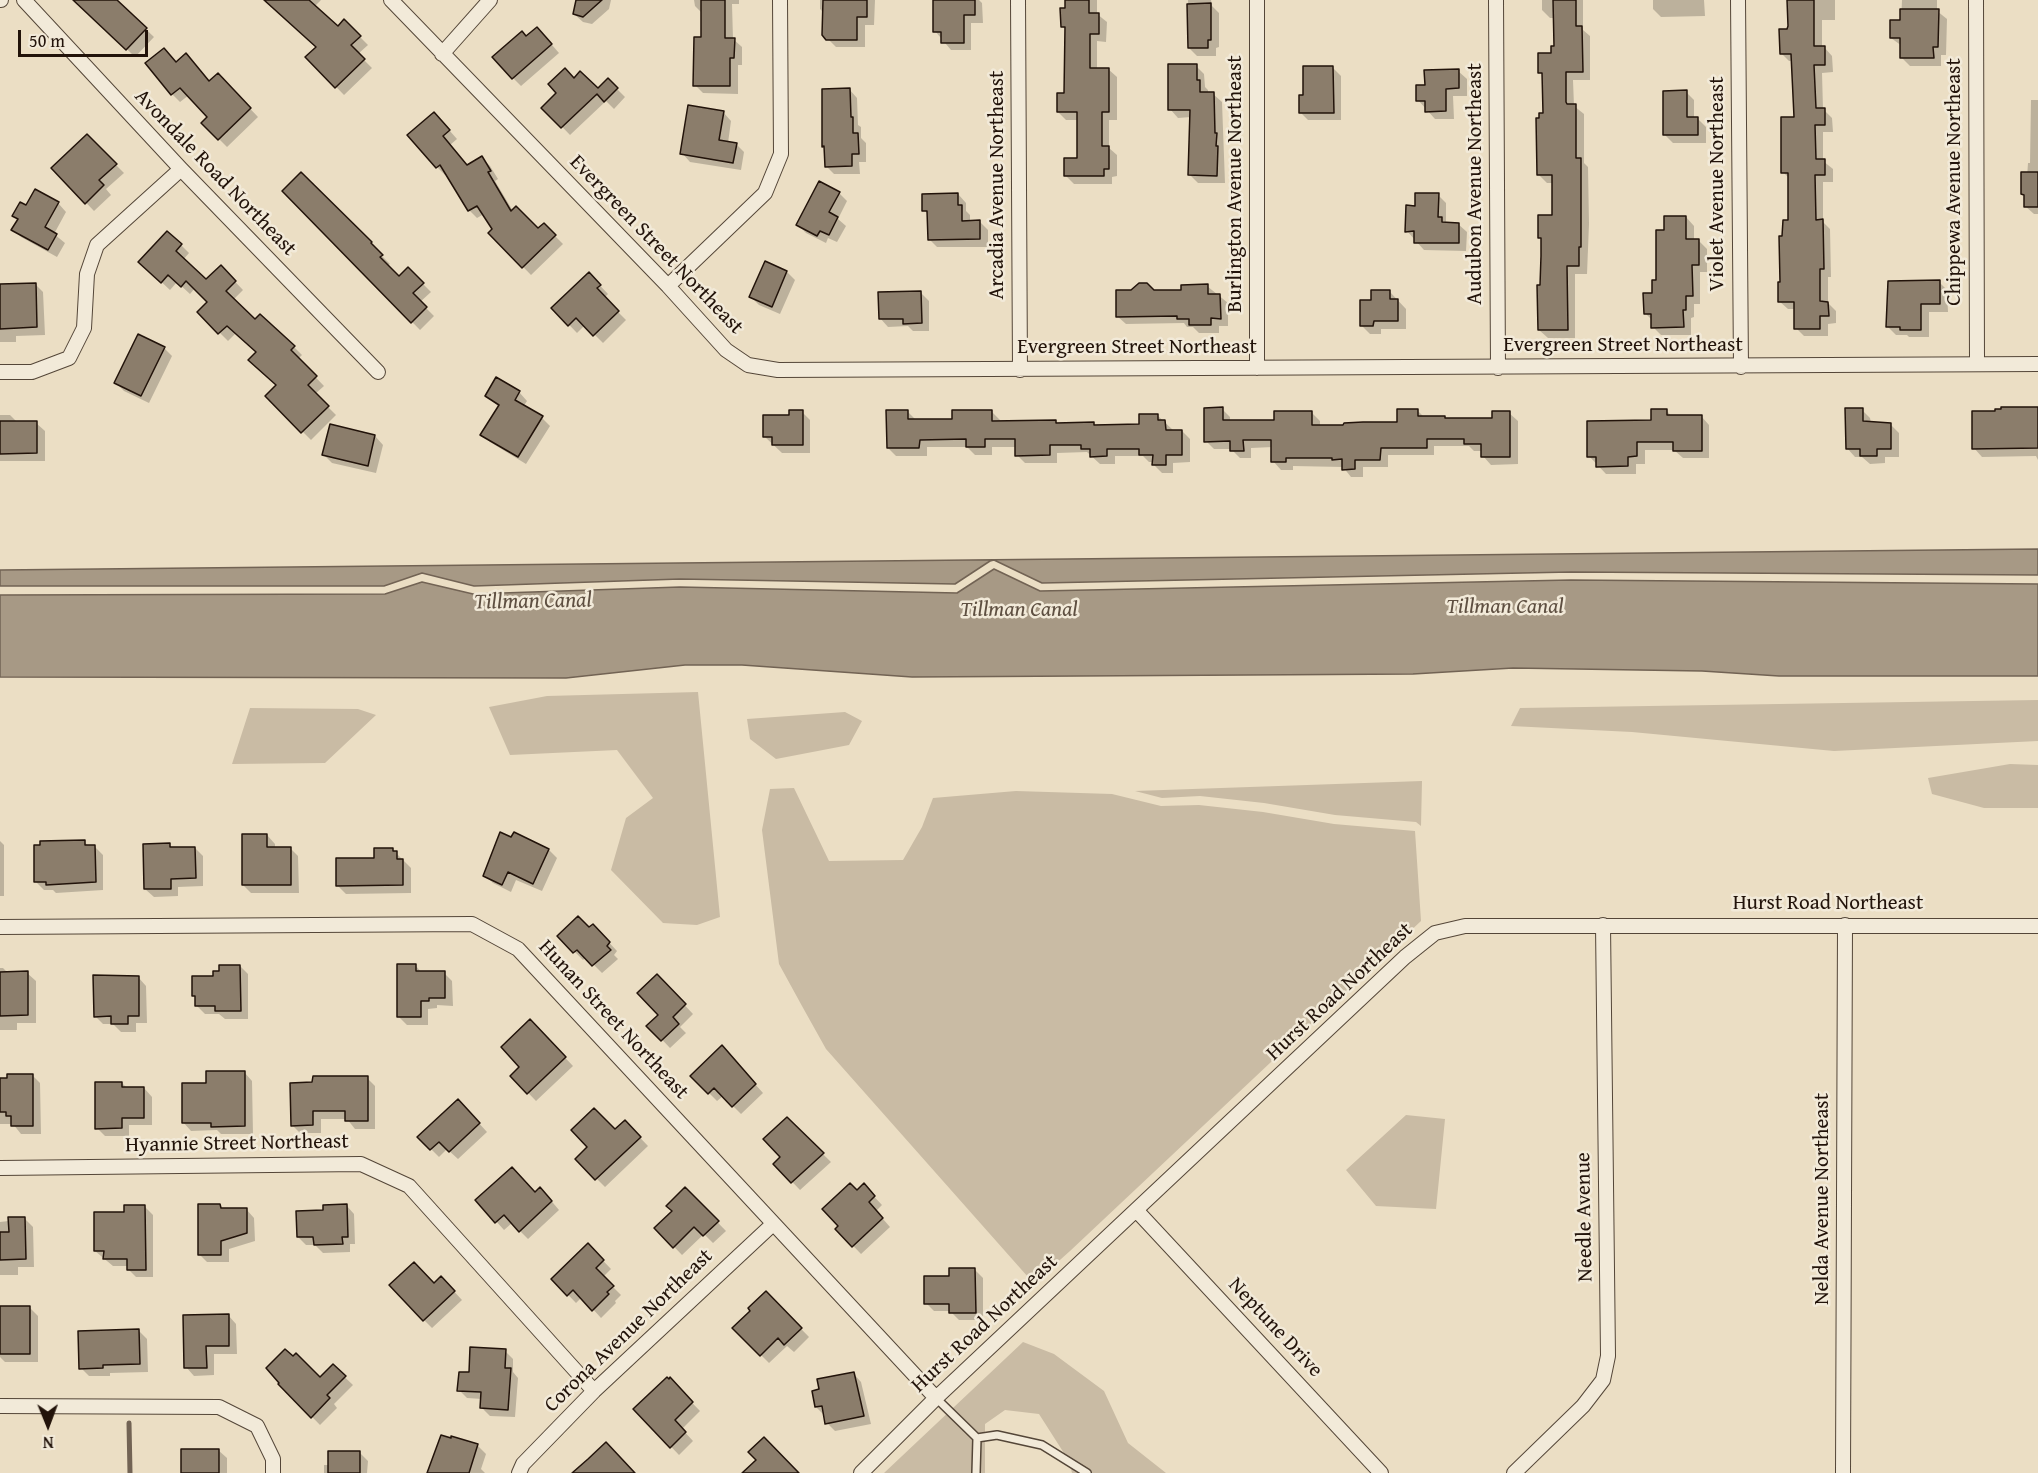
<!DOCTYPE html>
<style>
body{margin:0}
#map{position:relative;width:2038px;height:1473px;overflow:hidden;background:#ebdec4;font-family:"Gentium Book Plus",serif}
canvas{display:block}
.north{position:absolute;left:18px;top:1395px;width:60px;height:60px;-webkit-text-stroke:4px #f2ead9;paint-order:stroke;rotate:179deg;font-size:16px;font-weight:700;line-height:24px;text-align:center;color:#22130a}
.north::after{content:'';display:block;margin:auto;width:21px;height:27px;background:#22130a;clip-path:polygon(50% 0,100% 100%,50% 72%,0 100%)}
.scale{position:absolute;left:18px;top:30px;width:130px;height:27px;box-sizing:border-box;border:3px solid #22130a;border-top:0;padding-left:8px;font-size:18px;line-height:21px;white-space:nowrap;color:#22130a;-webkit-text-stroke:4px #f2ead9;paint-order:stroke}
</style>
<div id="map">
<canvas width="2038" height="1473"></canvas>
<div class="north">N</div>
<div class="scale">50 m</div>
</div>
<script>
const context = document.querySelector('canvas').getContext('2d');
context.lineJoin = 'round';
function fillPath(path, color) { context.fillStyle = color; context.fill(path, 'evenodd'); }
function trace(path, color, width, dash) { context.strokeStyle = color; context.lineWidth = width; context.lineCap = dash ? 'butt' : 'round'; context.setLineDash(dash || []); context.stroke(path); }
function write(font, color, halo, rows, align = 'center') {
  context.font = font + ' "Gentium Book Plus",serif'; context.lineWidth = 5; context.setLineDash([]); context.textBaseline = 'middle'; context.strokeStyle = halo; context.fillStyle = color; for (const [text, x, y, turn = 0] of rows) {
    context.save(); context.translate(x, y); context.rotate((+turn || 0) * Math.PI / 180); context.textAlign = isNaN(turn) ? turn : align; if (halo) context.strokeText(text, 0, 0); context.fillText(text, 0, 0); context.restore();
  }
}
fillPath(new Path2D(`
 M698,692L720,917L697,925L663,923L611,870L626,818L653,798L617,750L510,755L489,707L547,696Z
 M2038,700V741L1834,751L1632,732L1511,726L1520,708Z
 M250,708L358,709L376,715L325,763L232,764Z
 M845,712L862,721L849,745L776,759L750,739L747,719Z
 M2010,764L2038,765V808H1984L1932,794L1928,778Z
 M1422,781L1421,826L1416,822L1335,815L1264,803L1200,796L1162,798L1135,791Z
 M794,788L829,861L903,860L922,827L933,798L1016,791L1112,794L1161,806L1199,805L1263,812L1334,824L1415,831L1421,921L1070,1251L1042,1276L1028,1277L826,1049L802,1006L779,964L762,830L770,789Z
 M1406,1115L1445,1119L1436,1209L1376,1206L1346,1170Z
 M1023,1342L1054,1354L1104,1391L1128,1443L1166,1473H1072L1069,1461L1039,1414L1005,1410L985,1424V1473H884Z`), '#c9bba4');
const water = new Path2D(`
 M2038,549V575L1571,572L1042,583L994,560L990,561L955,584L680,579L474,586L422,573L384,586H0V570Z
 M994,569L1040,591L1571,580L2038,584V676H1779L1702,671L1513,668L1413,674L912,677L742,665H685L566,678L0,677V595L385,594L422,582L473,594L680,587L957,593Z`);
fillPath(water, '#a79985');
trace(water, '#726354', 1.5);
fillPath(new Path2D(`
 M77,0H115L154,37L135,57Z
 M273,0H321L314,7L338,28L344,21L368,45L358,54L372,68L344,95L307,57L318,47Z
 M578,0H611L609,9L592,24L583,22L574,14Z
 M694,0H739V4H732L733,39L742,47V65H738V94L703,93L695,85L703,39L702,13L695,6Z
 M820,0H875L874,25H865V47H836L823,34L824,13L820,9Z
 M934,0H979L982,3L983,23H971V50H951L935,31Z
 M1068,0H1097V14L1107,22L1106,42L1097,41V69H1108L1117,77V120H1109V148L1117,155V176L1112,177V184H1074L1066,176L1078,160V120H1066L1058,112L1065,94L1066,30L1062,26Z
 M1188,0H1211L1212,6L1219,13V47L1216,48V56H1197L1189,48Z
 M1542,0H1583V30L1590,36V80H1573L1574,106L1584,114V163L1588,167L1589,224L1587,274H1575V338H1548L1539,330L1542,240L1540,237L1553,216L1554,183H1547L1538,174L1544,114V76L1540,72L1555,48V18H1550L1542,10Z
 M1653,0H1704L1705,16L1661,17L1653,9Z
 M1789,0H1835V20H1822V47H1824L1832,56L1833,72L1822,73L1823,109L1832,118L1833,132H1823V161L1833,169V182H1823V222L1830,229L1831,277H1828V303L1836,311V323L1828,324V336H1804L1796,328V309H1788L1779,301L1783,237L1790,221V179L1783,172L1795,118L1793,61H1789L1781,53L1788,30Z
 M1902,0H1937V11L1947,19L1946,55H1941V66H1910L1902,58V46L1891,38L1901,22Z
 M545,37L559,53L521,86L513,78L527,38Z
 M164,50L177,63L186,55L210,82L218,75L258,117L227,147L203,123L210,117L189,95L180,102L172,94Z
 M1196,66L1204,74L1205,87L1208,90V94H1213L1222,102L1225,183H1198L1190,175L1191,117L1178,118L1170,109Z
 M1333,68L1341,76V120H1308L1300,112Z
 M1458,71L1467,79V96H1453L1454,119H1435L1418,100L1426,86Z
 M574,80L598,90L608,80L625,97L614,109L606,101L570,135L544,108Z
 M849,89L857,98L858,125L861,127V138L866,143V162H859L860,174H834L826,166V149L823,146Z
 M1686,92L1694,100V119H1698L1706,127V143H1673L1664,134Z
 M2031,100H2038V214H2034L2025,206L2028,163H2030Z
 M723,112L731,121L728,143L736,144L744,152L741,170L690,162L682,153Z
 M442,122L457,139L450,145L468,166L482,158L490,166L498,179L495,181L513,211L538,231L544,225L563,244L531,275L490,233L494,229L484,214L477,218L469,210L447,174L445,175L437,167Z
 M87,136L124,173L106,189L111,195L94,211L53,168Z
 M36,191L58,203L66,212L54,234L65,243L57,257L21,237L13,229L19,220L14,215L26,207Z
 M284,191L378,252L390,264L387,266L399,278L408,269L431,292L420,302L434,316L420,330Z
 M839,193L847,201L838,219L846,226L837,242L828,238L826,243L806,233L798,225Z
 M958,194L966,203V211L970,215V222H980L988,230V247H937L929,239V215L924,210Z
 M1438,195L1446,203V224H1458L1467,232L1466,251L1424,250L1407,231L1417,207Z
 M1686,217L1694,226V240H1698L1707,249V272H1700V304H1694V317L1691,318V335H1661L1653,327V321L1645,313L1658,281L1665,231Z
 M181,245L189,253L183,260L207,281L221,267L243,290L233,300L255,321L294,347L302,355L298,359L324,386L315,394L336,415L311,440L267,396L277,385L258,352L236,333L228,341L199,312L209,302L195,288L190,294L177,282L170,290L140,262Z
 M787,272L795,280L780,314L759,305L751,297Z
 M589,274L608,294L604,298L626,320L603,343L585,325L577,333L553,308Z
 M1939,282L1947,290L1948,312H1929V337H1909L1907,335H1896L1888,327Z
 M35,284L43,292L45,335L16,336V342H0V285Z
 M1207,286L1228,303V326H1219V333H1199L1193,327H1187L1184,323L1126,324L1117,316L1153,292L1182,291Z
 M1390,292L1406,309V329H1381V334H1370L1362,326L1373,301Z
 M921,293L929,301V331H913L908,326L888,327L880,318Z
 M164,348L172,356L149,403L124,391L116,383Z
 M519,392L527,401L523,407L542,418L550,426L526,464L490,442L482,434L499,407L486,396Z
 M2038,408V460L2036,456L1982,457L1974,448L1997,412Z
 M1222,409L1230,417V422L1275,421L1312,413L1320,421V427L1399,423L1417,410L1424,417L1446,419L1493,420L1509,413L1518,421V464L1491,465L1483,456V451H1474L1469,446H1434V455H1388V467H1363V477H1351L1343,467L1293,466V470H1281L1273,461V447L1251,448V458H1240L1231,449H1214L1206,441Z
 M1862,410L1870,418L1871,423L1890,424L1899,433V457H1885V463L1870,464L1862,457H1855L1847,448Z
 M907,411L916,420L954,421L991,411L1000,420V422L1055,421L1058,424H1093L1095,426H1141L1158,416L1173,430L1182,431L1190,439V462L1173,463V473H1162L1154,465V462H1149L1143,456H1115V464H1100L1087,452L1057,453V463H1025L1017,455V447H992V455H975L967,447H927V456H896L888,448Z
 M1667,411L1672,417L1701,416L1709,425V458H1683L1674,450H1645V464H1636V474H1606L1589,456L1652,421Z
 M802,412L810,420V453H782L765,437L791,416Z
 M0,415H10L18,423H36L45,431V461H0Z
 M375,436L383,445L376,473L332,463L324,455Z
 M514,834L549,850L557,858L542,891L516,880L511,892L493,883L484,875Z
 M267,835L275,844V848H290L298,856L299,893H251L243,885Z
 M0,841L4,845V896H0Z
 M84,842L89,846H94L103,855V890L56,893L53,890H44L36,882Z
 M170,845L173,849L195,848L203,856V886L178,887V896L154,897L145,889Z
 M392,849L411,868V893L346,894L337,885Z
 M590,929L601,934L617,951L614,955L618,959L602,973L586,957L583,960L559,936Z
 M415,965L422,973H444L452,981L453,1006L437,1005V1008L428,1009V1025H407L398,1016Z
 M240,966L248,974V1019H225L219,1014H205L197,1006V999L194,996L215,978Z
 M0,968H3L8,973H27L36,981V1023H17V1030H0Z
 M657,976L693,1014L680,1027L686,1033L670,1048L649,1026L660,1015Z
 M138,977L146,986L147,1023H136V1032H121L113,1024H103L95,1016Z
 M530,1021L573,1066L536,1101L512,1076L522,1067Z
 M730,1056L763,1093L741,1114L723,1096L717,1101L692,1076Z
 M244,1072L252,1081L253,1134H221L217,1130L191,1131L183,1122Z
 M32,1075L40,1083L41,1134H21L13,1124H0V1079Z
 M367,1078L375,1086V1129H355L347,1119H321V1133H300L292,1125V1084Z
 M122,1083L127,1088H144L152,1097V1125H129V1136H105L97,1128Z
 M466,1109L487,1132L458,1159L447,1149L439,1157L419,1137Z
 M787,1119L831,1162L800,1190L775,1164L782,1157Z
 M625,1122L648,1146L605,1187L577,1159Z
 M864,1186L882,1205L876,1211L890,1227L861,1254L837,1229L857,1192Z
 M685,1189L726,1231L713,1243L704,1234L682,1255L656,1228L674,1211Z
 M535,1193L548,1197L559,1210L528,1239L512,1223L504,1230L477,1200Z
 M346,1205L354,1214L355,1244H350V1252L323,1253L315,1245H306L298,1237L324,1212Z
 M220,1206L224,1210L246,1209L254,1218L255,1241L229,1249V1262H207L199,1254Z
 M145,1207L153,1215V1277H136L128,1269V1266H113L95,1251L126,1214Z
 M25,1219L33,1227L34,1267H18V1275H0V1222Z
 M588,1245L611,1269L603,1277L621,1295L615,1301L616,1303L601,1318L582,1297L576,1303L553,1279Z
 M975,1270L983,1278V1320H959L950,1311H934L926,1303Z
 M434,1285L449,1286L462,1300L432,1328L424,1320Z
 M766,1293L809,1337L794,1352L787,1346L769,1363L734,1328L752,1311Z
 M0,1307L30,1308L38,1316V1362H5L0,1357Z
 M228,1315L236,1324L237,1354H214V1375L194,1376L186,1367Z
 M139,1331L147,1339L148,1372L110,1373V1376H89L81,1368Z
 M505,1351L513,1359V1372L518,1378L515,1417L490,1416L481,1407L482,1399L467,1398L459,1390L470,1374Z
 M333,1366L353,1385L334,1404L337,1408L320,1425L280,1384L320,1379Z
 M853,1373L861,1382L871,1424L835,1431L827,1423L825,1416L816,1407Z
 M670,1380L700,1411L682,1429L693,1441L679,1455L635,1409Z
 M452,1438L478,1446L486,1454L481,1469L485,1473H429Z
 M218,1450L227,1458V1473H183Z
 M359,1452L368,1461L367,1473H324V1465H330Z`), '#0003');
trace(new Path2D(`
 M129,1423L130,1473`), '#726354', 5);
const building = new Path2D(`
 M73,0H117L147,28L126,50Z
 M264,0H309L338,26L344,19L361,36L351,45L365,59L335,88L305,57L316,47Z
 M576,0H602L583,17L573,14Z
 M701,0H725V38H735L734,58H730V86H693L694,37H701Z
 M823,0H867V17H857V40H826L822,35Z
 M933,0H975V15H964V43H941V32H933Z
 M1065,0H1089V13H1099V34H1090V68H1109V112H1102V146H1109V169H1104V176H1064V158H1077V112H1057V93H1064L1065,27H1061L1060,8H1065Z
 M1553,0H1576V26H1582L1583,72H1566V102L1567,104H1576V158H1581V247H1579V266H1567L1568,330H1538L1537,285H1540L1541,256V238H1538V215H1552V175H1537L1536,118H1539V113H1543L1542,73H1538V53H1551V46H1554Z
 M1787,0H1814V46H1825V65H1814L1816,108H1825V125H1815L1816,159H1825V175H1815L1816,220L1823,219L1824,269H1820V301L1828,302L1829,316H1820V329H1794V302H1778V282H1780L1779,236H1782L1783,220H1788V173H1781V117H1794L1791,54H1780L1779,29H1787L1788,26Z
 M1211,3V40H1208V48H1188L1187,4Z
 M1900,9H1939L1938,47H1933L1934,58H1900V38H1890V20H1900Z
 M537,27L552,44L512,79L492,57L522,31L526,36Z
 M164,48L176,62L186,53L209,81L218,73L251,108L218,140L201,123L207,117L180,88L171,95L145,63Z
 M1168,64H1197V80H1200V92H1214L1215,133H1217L1216,146H1218L1217,176L1188,175L1190,110H1168Z
 M1303,66H1333L1334,113H1299V95H1303Z
 M565,68L574,78L580,71L598,88L608,78L618,88L604,102L597,94L561,128L541,108L556,93L548,84Z
 M1459,69V88L1446,89V111L1425,112V101H1416V85H1425L1424,70Z
 M850,88L851,117H853V133H858L859,154H852V166L825,167L824,146L822,147V89Z
 M1687,90V117H1698V135H1663V91Z
 M688,105L724,111L719,140L737,143L733,163L680,154Z
 M434,112L450,130L443,136L467,165L482,156L491,171L488,172L511,211L516,206L538,228L544,223L556,235L522,268L488,233L492,229L477,206L468,211L440,165L436,168L407,135Z
 M87,134L117,164L99,180L104,185L85,204L51,168Z
 M301,172L372,242L371,243L383,255L380,257L399,276L408,267L424,283L413,293L427,307L411,323L282,191Z
 M2021,172H2038V207H2024V195L2021,194Z
 M819,181L840,192L829,212L838,217L829,235L820,231L817,236L796,225Z
 M35,189L59,202L45,227L57,234L48,250L11,230L18,219L12,216L20,202L26,205Z
 M958,193V205H962V221L980,220V239L928,240L927,211H922V194Z
 M1415,193H1439L1438,217H1442V222L1459,223V243H1414V231L1405,232L1406,205L1415,206Z
 M1664,216H1686V239H1699V265H1692L1693,296H1686V310H1683L1684,327L1651,328V314H1644L1643,293H1652V280H1656V230H1664Z
 M167,231L182,244L176,251L206,279L221,265L236,281L226,291L255,319L260,314L295,346L291,350L317,376L308,385L329,406L301,433L265,396L276,385L248,360L256,352L227,326L218,334L197,312L207,302L186,281L181,287L168,275L161,283L138,262Z
 M765,261L787,271L772,307L749,297Z
 M589,272L601,285L597,288L619,311L593,336L576,318L568,326L551,308Z
 M1940,280V304H1921V330H1900V327H1886L1888,281Z
 M36,283L37,327L0,329V284Z
 M1139,283H1147L1154,290H1181V285L1208,284V294H1220L1221,319L1211,318V325H1189V319H1177V316L1116,317V290H1131Z
 M1371,290H1390V299H1398V321H1374L1373,326H1360V300H1371Z
 M921,291L922,323L903,324V319H879L878,292Z
 M138,334L165,347L141,396L114,383Z
 M496,377L520,391L515,400L543,416L518,457L480,435L499,405L485,396Z
 M1223,407V420H1274V411H1312V425H1343L1344,423L1363,422H1397V409H1418V416H1445V418H1492V411H1510V457H1481V444H1464V439H1427V448H1381L1380,460H1355V469L1342,470V459L1332,460V458H1286V462H1271V440H1243L1244,451H1230V441L1204,442V408Z
 M2001,407H2038V448L1972,449V411H1995V409H2001Z
 M1845,408H1863V421L1891,423V449H1877V456H1860V449H1846Z
 M1651,409H1667V415H1702V451H1673V442H1637V456L1628,457V466L1596,467V457H1587V421L1651,420Z
 M789,410H803V445H772V437H763V415H789Z
 M886,410H908V419H952V410H992V421L1056,420V423L1094,422V425L1139,424V414H1158V420H1165L1166,430H1182V455H1166V465H1152L1153,455H1139V449H1107V456L1090,457V449H1081V445H1050V455L1015,456V439H985V447H966V439L920,440L919,448H887Z
 M0,421H37V453L0,454Z
 M330,424L375,435L368,466L322,455Z
 M500,832L511,837L514,832L549,849L533,884L508,872L502,885L483,876Z
 M242,834H267V847H291V885H242Z
 M85,840V845H95L96,882L46,885V882H34V845H40V841Z
 M170,843V847H195L196,878L171,879V889H144L143,844Z
 M374,848H393V851H397V859H403V885L336,886V858H374Z
 M578,916L589,927L593,924L610,942L607,946L611,950L592,966L577,950L573,953L557,936Z
 M397,964H416V971H445V998H429V1001H421V1017H397Z
 M219,965H240L241,1011H215V1006H195V996H192V976H213V971H219Z
 M28,971V1015L0,1016V972Z
 M657,974L686,1004L673,1017L679,1024L661,1041L646,1026L658,1015L637,993Z
 M93,975L139,976V1016H128V1024H111V1016L94,1017Z
 M530,1019L566,1057L527,1094L510,1076L519,1067L501,1047Z
 M722,1045L756,1084L732,1107L714,1088L708,1094L690,1076Z
 M206,1071H245V1126L211,1127V1123H182V1083H206Z
 M7,1074H33V1126H11V1116H6V1112H0V1078H7Z
 M313,1076H368V1121H345V1111H313V1125L291,1126L290,1083L312,1082Z
 M95,1082H122V1087H144V1118H122V1128L95,1129Z
 M458,1099L480,1123L449,1152L439,1142L430,1150L417,1137Z
 M594,1108L615,1129L625,1120L641,1137L595,1180L575,1159L587,1147L571,1130Z
 M787,1117L824,1153L791,1183L773,1164L780,1157L763,1139Z
 M512,1167L535,1192L540,1187L552,1201L519,1232L504,1215L495,1223L475,1200Z
 M850,1183L857,1190L864,1183L875,1196L869,1202L883,1218L852,1247L835,1229L838,1226L822,1209Z
 M685,1187L719,1221L703,1236L694,1227L673,1248L654,1228L672,1211L666,1206Z
 M198,1204H220L221,1208H247V1233L221,1241V1255H198Z
 M347,1204L348,1237H342L343,1244L314,1245L313,1237H297L296,1211L323,1210V1205Z
 M124,1205H145L146,1270H127V1259H103L104,1251H94V1212H124Z
 M8,1217H25L26,1259L0,1260V1232H9Z
 M588,1243L604,1260L596,1268L614,1286L607,1292L609,1294L592,1311L573,1290L567,1296L551,1279Z
 M414,1262L434,1283L441,1276L455,1291L423,1321L389,1285Z
 M949,1268H975L976,1313H949V1304H924V1276H949Z
 M766,1291L802,1328L784,1345L778,1338L760,1356L732,1328L750,1311L748,1308Z
 M0,1306H30V1354H0Z
 M229,1314V1346H206L207,1368H184L183,1315Z
 M139,1329L140,1364L103,1365V1368L79,1369L78,1331Z
 M470,1347L506,1349L505,1368H511L508,1410L480,1408L481,1392L457,1391L459,1372H469Z
 M285,1349L293,1356L296,1353L320,1377L333,1364L346,1376L327,1395L330,1398L311,1418L278,1384L279,1383L266,1368Z
 M854,1372L864,1416L825,1424L822,1406L815,1407L812,1391L819,1389L817,1379Z
 M667,1377L669,1379L670,1377L693,1402L675,1420L686,1432L670,1448L633,1409Z
 M441,1435L451,1438V1436L478,1444L469,1473H427Z
 M764,1437L799,1473H742L756,1460L748,1452Z
 M606,1442L635,1473H572L588,1459Z
 M181,1449H219V1473H181Z
 M328,1451H360V1473H328Z`);
fillPath(building, '#8b7d6b');
trace(building, '#22130a', 1.5);
const service = new Path2D(`
 M936,1398L977,1438L976,1473
 M977,1438L997,1435L1042,1445L1087,1473`);
const minor = new Path2D(`
 M0,0H1
 M24,0L181,169L378,372
 M391,0L668,286L726,350L748,365L778,370L2038,364
 M1018,0L1020,370
 M1257,0V368
 M1496,0L1498,368
 M1738,0L1741,367
 M1976,0L1977,364
 M442,54L490,0
 M668,286L765,193L781,154L780,0
 M0,372H32L69,358L84,328L87,274L97,245L181,169
 M0,927L472,924L518,949L936,1398
 M0,1168L361,1164L409,1186L594,1391
 M1137,1211L1381,1473
 M0,1406L219,1407L257,1426L273,1459V1473
 M519,1473L523,1464L594,1391L773,1224
 M861,1473L936,1398L1405,957L1435,933L1465,926H2038
 M1514,1473L1583,1406L1603,1380L1608,1356L1603,925
 M1843,1473L1845,925`);
trace(service, '#544638', 10);
trace(minor, '#544638', 16);
trace(service, '#f2ead9', 7);
trace(minor, '#f2ead9', 14);
write('21px', '#22130a', '#f2ead9', [
 ["Avondale Road Northeast",215,173,46],
 ["Chippewa Avenue Northeast",1955,182,-90],
 ["Burlington Avenue Northeast",1236,184,-90],
 ["Audubon Avenue Northeast",1476,184,-90],
 ["Violet Avenue Northeast",1718,184,-90],
 ["Arcadia Avenue Northeast",998,185,-90],
 ["Evergreen Street Northeast",656,245,46],
 ["Evergreen Street Northeast",1623,346],
 ["Evergreen Street Northeast",1137,348],
 ["Hurst Road Northeast",1828,904],
 ["Hurst Road Northeast",1340,992,-43],
 ["Hunan Street Northeast",613,1020,47],
 ["Hyannie Street Northeast",237,1144,-1],
 ["Nelda Avenue Northeast",1823,1199,-90],
 ["Needle Avenue",1585,1217,-91],
 ["Hurst Road Northeast",985,1324,-43],
 ["Neptune Drive",1275,1328,47],
 ["Corona Avenue Northeast",629,1331,-44]
]);
write('italic 22px', '#5e4f41', '#f2ead9', [
 ["Tillman Canal",533,602,-1],
 ["Tillman Canal",1505,607],
 ["Tillman Canal",1019,610]
]);
</script>
